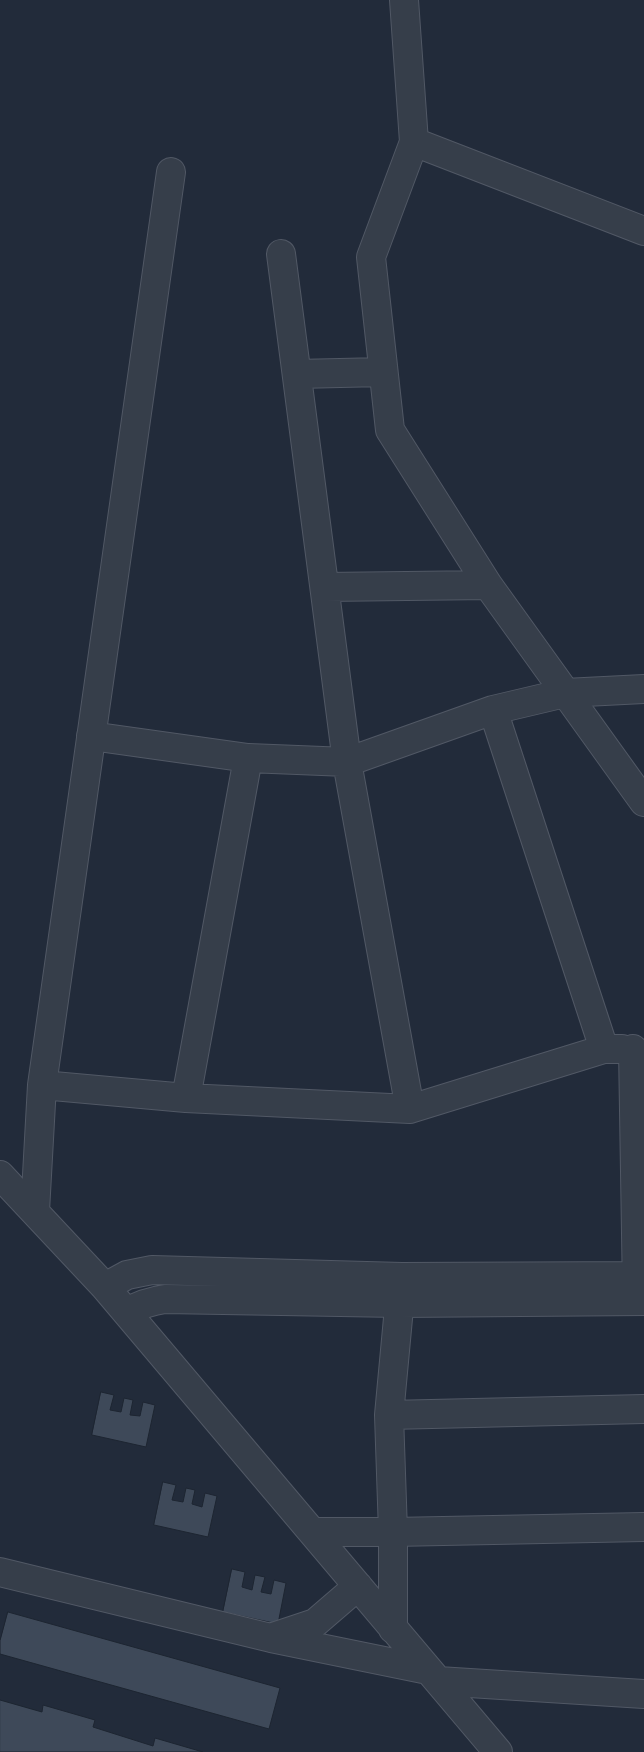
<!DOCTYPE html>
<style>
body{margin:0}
canvas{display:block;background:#222b3a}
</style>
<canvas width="644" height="1752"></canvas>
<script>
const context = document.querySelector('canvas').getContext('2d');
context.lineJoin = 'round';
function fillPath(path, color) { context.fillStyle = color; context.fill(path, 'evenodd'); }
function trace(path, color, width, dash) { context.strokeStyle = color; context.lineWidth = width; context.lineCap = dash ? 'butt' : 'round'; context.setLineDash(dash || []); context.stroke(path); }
const building = new Path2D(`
 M101,1392L114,1395L110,1410L121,1412L124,1398L133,1400L130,1415L140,1416L143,1402L155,1405L146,1447L92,1435Z
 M163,1482L176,1485L172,1500L183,1502L186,1488L195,1490L192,1504L202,1507L205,1493L217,1496L208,1537L154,1525Z
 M232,1569L245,1572L242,1587L252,1590L255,1575L265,1577L261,1592L271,1594L274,1580L286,1583L278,1624L223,1612Z
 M8,1612L280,1688L269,1729L0,1654V1641Z
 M0,1700L42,1712L43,1705L95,1720L93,1727L153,1746L155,1738L203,1752H0Z`);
fillPath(building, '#3e4959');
trace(building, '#1d2531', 1);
const minor = new Path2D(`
 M404,0L414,142L371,257L390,430L488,585L644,802
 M414,142L644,231
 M297,374L383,372
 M325,587L488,585
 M493,710L604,1049
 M91,736L248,758L347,762L493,710L565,693L644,689
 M633,1049L637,1294
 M42,1085L186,1098L410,1109L347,762L281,254
 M186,1098L248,758
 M410,1109L604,1049H622
 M0,1175L105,1287L498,1752
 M35,1211L42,1085L171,172
 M105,1287L127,1275L152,1270L402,1277L644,1276
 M127,1312C139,1305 151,1301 165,1299L399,1303L644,1301
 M389,1415L644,1409
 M312,1532H393L644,1527
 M0,1572L271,1638L428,1670
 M393,1629V1532L389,1415L401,1286
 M273,1637L315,1623L358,1586
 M438,1681L644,1694`);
trace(minor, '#515865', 30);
trace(minor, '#363e4a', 28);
</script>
